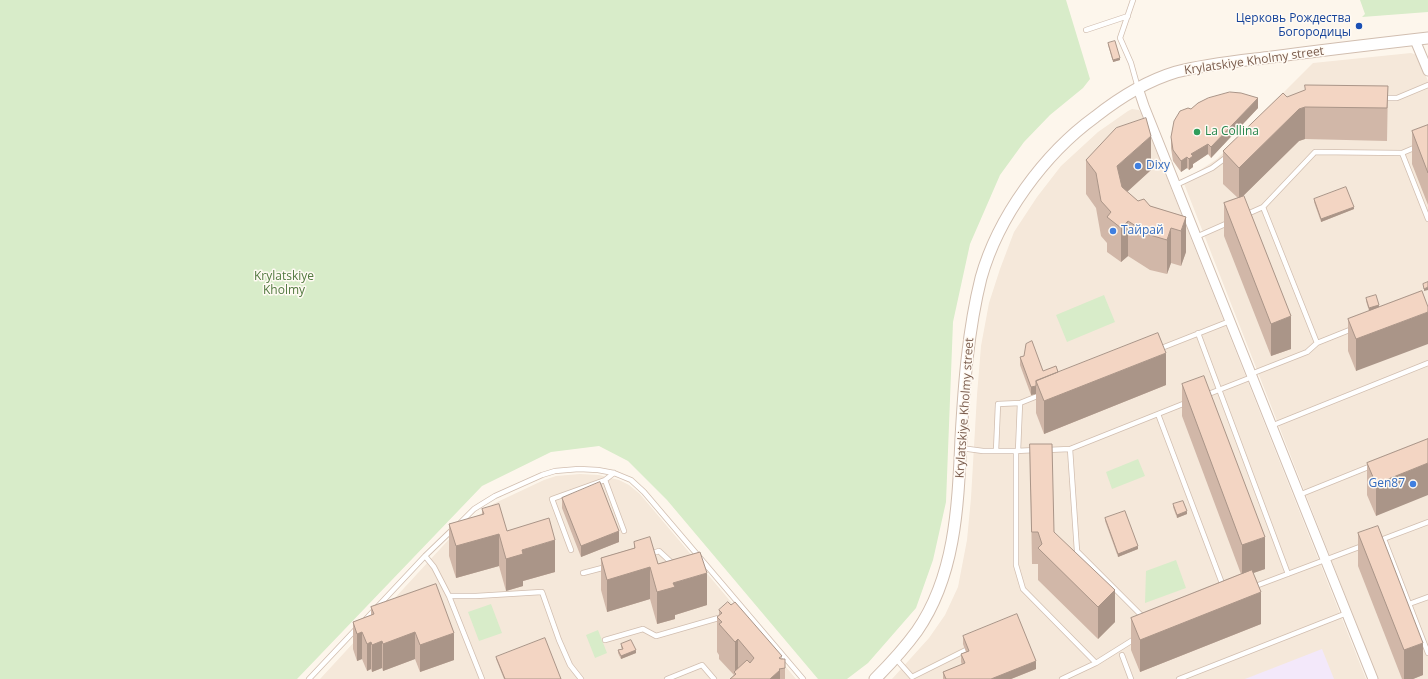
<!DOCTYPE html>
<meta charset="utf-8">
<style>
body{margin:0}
canvas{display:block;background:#fdf6ec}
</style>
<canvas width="1428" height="679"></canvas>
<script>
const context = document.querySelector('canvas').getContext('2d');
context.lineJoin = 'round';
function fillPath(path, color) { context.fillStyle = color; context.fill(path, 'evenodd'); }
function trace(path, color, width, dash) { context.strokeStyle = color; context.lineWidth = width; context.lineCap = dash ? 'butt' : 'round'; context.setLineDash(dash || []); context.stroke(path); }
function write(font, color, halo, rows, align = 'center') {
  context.font = font + ' "Open Sans",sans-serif'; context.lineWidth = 3; context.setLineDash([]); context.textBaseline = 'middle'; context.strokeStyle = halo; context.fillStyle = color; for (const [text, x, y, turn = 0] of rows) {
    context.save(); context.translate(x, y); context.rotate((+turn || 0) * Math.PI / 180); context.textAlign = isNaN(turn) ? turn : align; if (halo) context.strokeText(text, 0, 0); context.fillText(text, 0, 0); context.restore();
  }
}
fillPath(new Path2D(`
 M1411,53L1417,55L1428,81V679H1378L1183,181L1217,159L1313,63Z
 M1132,109L1139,110L1141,113L1366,679H892L929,638L945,615L958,587L967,540L971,498L977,395L981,346L989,303L1000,269L1014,232L1037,197L1061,166L1098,132L1128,111Z
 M580,474L599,475L619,480L629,485L640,494L796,679H320L453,535L493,504L544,480L556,476Z`), '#f5e8da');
fillPath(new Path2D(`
 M1322,649L1334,679H1245Z`), '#f3e8fa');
fillPath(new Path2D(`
 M0,0H1066L1090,79L1083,88L1050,115L1024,142L1000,175L970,244L953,322L946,502L933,560L916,608L868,663L847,679H818L667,500L628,461L599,446L551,452L482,486L297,679H0Z
 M1360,0H1428V12L1362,17L1365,14Z
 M1104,295L1115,322L1067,342L1056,315Z
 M1138,459L1145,476L1112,489L1106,472Z
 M1176,560L1186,588L1145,603L1146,571Z
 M491,604L502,633L479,641L468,612Z
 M598,630L607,653L595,658L586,635Z`), '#d8ecc9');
const service = new Path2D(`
 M1133,0L1120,38L1131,63L1138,88
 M1086,30L1128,16
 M1382,98H1397L1428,85
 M1428,142L1402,153L1428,219
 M1176,185L1212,168L1228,156
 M1263,207L1315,152L1402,153
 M1245,215L1263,207L1317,343L1307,352L1251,374
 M1196,237L1230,222
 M1198,333L1288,574
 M1317,343L1352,329
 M1159,349L1230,321
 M1206,395L1252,377
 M1158,414L1223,586
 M1271,426L1428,363
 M961,448L983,451H1016V565L1023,589L1096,663L1136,638
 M1070,449L1188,402
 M1047,450L1070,449L1077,551L1143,617
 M996,451L998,404L1020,403L1040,395
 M1016,451L1036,450
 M1018,451L1020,403
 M605,480L624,531
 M1299,495L1371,466
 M459,524L474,509L495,496L542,475L555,471L579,469L598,470L614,473L631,480L644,492L803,679
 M1384,539L1428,653
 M1378,541L1428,522
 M571,550L552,499L605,480L614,473
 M650,554L659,551L673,564
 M425,556L434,567L449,596H476L542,592L559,640L570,665L581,679
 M583,573L606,567
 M1253,587L1362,546
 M449,596L482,679
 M1409,604L1428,597
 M365,620L425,556L453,529
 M605,640L643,629L656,636L722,617
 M1122,655L1131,679
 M896,659L912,677L966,650
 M309,679L357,628
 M667,679L702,665L714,679
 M1062,679L1096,663
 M1179,679L1347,613`);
const minor = new Path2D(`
 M1415,40L1428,71
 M1138,88L1144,106L1373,679`);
const tertiary = new Path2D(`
 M875,679C890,664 904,649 917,631C956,575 958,504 961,438C964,385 968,330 981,278C998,217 1044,154 1095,117C1119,98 1146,81 1176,72C1207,64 1240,61 1272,57C1324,50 1376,44 1428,38`);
trace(service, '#d1beb0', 6);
trace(minor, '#d1beb0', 11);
trace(tertiary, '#d1beb0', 13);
trace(service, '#fff', 4.5);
trace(minor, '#fff', 9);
trace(tertiary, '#fff', 11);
fillPath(new Path2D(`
 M1108,43L1120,60L1113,62L1108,45Z
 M1388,86L1387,141L1305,139L1299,141L1243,196L1291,349L1271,356L1224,236V203L1238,198L1223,184V151L1287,97Z
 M1258,108L1211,158L1208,154L1193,164V167L1189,170L1187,168L1181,172L1173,161L1171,148V137L1191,109Z
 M1428,125V205L1412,164V131Z
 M1086,160L1151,170L1127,192L1138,201L1150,206L1186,217V252L1181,266L1171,263L1167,274L1150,270L1128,256L1121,262L1107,252V243L1101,236L1096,208L1086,194Z
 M1314,199L1354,209L1321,222L1314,202Z
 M1422,291L1356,371L1348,351V319Z
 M1366,298L1379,307L1369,311L1366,301Z
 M1020,357L1043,371L1166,385L1044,434L1036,413V394L1031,395L1020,365Z
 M1182,384L1265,569L1253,573L1261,624L1140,672L1131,650V618L1241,574L1182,416Z
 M1428,439L1376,516L1367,495V463Z
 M1030,444L1054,532L1115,622L1098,639L1038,580V564H1032Z
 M562,498L619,542L581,557L562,508Z
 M1173,504L1187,514L1177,518L1173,507Z
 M482,509L507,531L555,572L523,581V586L506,591L499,566L456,578L449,556V524L482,515Z
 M1105,518L1138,549L1118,557L1105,521Z
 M1358,533L1423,675L1413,679H1402L1358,566Z
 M634,542L658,564L707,605L675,615V619L657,624L650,599L607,612L601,590V558L634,548Z
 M436,584L454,660L420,672L415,659L383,671L382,668L372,672L371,669L367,671L362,659L357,661L353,649V622L371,615V607Z
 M719,610L782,659H785V679H730L734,675L719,659V655L717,652V617L719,616Z
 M963,636L1036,669L1011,679H943V672L962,665L961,662V654L966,652L963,644Z
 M621,644L636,653L621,659L618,653V650L622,649L621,647Z
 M496,657L561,679H504L496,659Z`), '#d1b7a8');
fillPath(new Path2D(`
 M1120,58V60L1113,62V60Z
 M1258,98V108L1211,158V147Z
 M1305,107V139L1299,141L1239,200V168L1299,109Z
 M1151,136V170L1117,201V166Z
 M1208,144V154L1193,164V167L1189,170V159L1191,154Z
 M1187,157V168L1181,172V161Z
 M1354,207V209L1321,222V219Z
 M1186,217V252L1181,266V231Z
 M1128,221V256L1121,262V228Z
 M1171,228V263L1167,274V240Z
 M1428,287V290L1424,291V289Z
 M1379,305V307L1369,311V308Z
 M1428,312V344L1356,371V339Z
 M1291,316V349L1271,356V324Z
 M1166,353V385L1044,434V401Z
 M1036,386V394L1031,395V387Z
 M1428,463V495L1376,516V484Z
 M1187,511V514L1177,518V515Z
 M619,531V542L581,557V546Z
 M499,534V566L456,578V546Z
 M1265,537V569L1242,577V545Z
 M555,540V572L523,581V586L506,591V559L522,550Z
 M1138,546V549L1118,557V554Z
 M650,567V599L607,612V580Z
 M707,573V605L675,615V619L657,624V592L673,583Z
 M1115,590V622L1098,639V607Z
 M1261,592V624L1140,672V640Z
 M362,632V659L357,661V634Z
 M415,632V659L383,671V644Z
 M454,633V660L420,672V645Z
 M738,639V674H736L735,672V642Z
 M382,641V668L372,672V645Z
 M371,642V669L367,671V644Z
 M1423,643V675L1413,679H1404V650Z
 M636,650V653L621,659V656Z
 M1036,661V669L1011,679H991Z
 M780,670V679H770Z`), '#aa9588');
const building = new Path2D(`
 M1115,41L1120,58L1113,60L1108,43Z
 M1305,85L1388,86L1387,108L1305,107L1299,109L1239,168L1223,151L1283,93L1287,97L1305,90Z
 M1230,92L1241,93L1258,98L1211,147L1208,144L1191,154L1193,156L1189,159L1187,157L1181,161L1173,150L1171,137L1174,121L1180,111L1188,108L1191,109L1198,103L1208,98Z
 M1146,118L1151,136L1117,166L1122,187L1138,201L1144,199L1150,206L1186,217L1181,231L1171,228L1167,240L1150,235L1128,221L1121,228L1107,217L1111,212L1101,201L1096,173L1086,160L1116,128Z
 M1428,125V173L1412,131Z
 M1346,187L1354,207L1321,219L1314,199Z
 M1244,196L1291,316L1271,324L1224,203Z
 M1428,282V287L1424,289L1423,284Z
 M1422,291L1428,307V312L1356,339L1348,319Z
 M1376,295L1379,305L1369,308L1366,298Z
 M1158,333L1166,353L1044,401L1036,381Z
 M1032,341L1043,371L1056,366L1058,372L1036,381V386L1031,387L1020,357L1024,356L1026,344Z
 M1204,376L1265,537L1242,545L1182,384Z
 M1428,439V463L1376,484L1367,463Z
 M1030,444H1052L1054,532L1115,590L1098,607L1038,548L1042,544L1038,532H1032Z
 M600,482L619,531L581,546L562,498Z
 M1183,501L1187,511L1177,515L1173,504Z
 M499,504L507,531L549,518L555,540L522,550L523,554L506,559L499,534L456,546L449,524L484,514L482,509Z
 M1125,511L1138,546L1118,554L1105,518Z
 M1378,526L1423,643L1404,650L1358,533Z
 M650,537L658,564L700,552L707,573L673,583L675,587L657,592L650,567L607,580L601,558L635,548L634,542Z
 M1252,570L1261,592L1140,640L1131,618Z
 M436,584L454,633L420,645L415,632L383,644L382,641L372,645L371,642L367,644L362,632L357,634L353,622L374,614L371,607Z
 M728,602L731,605L735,602L782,656L779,658L781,659H785V668L779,669L780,670L770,679H730L736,674L734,672L747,660L750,663L754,658L738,639L735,642L719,624L722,622L717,617L722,613L719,610Z
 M1017,614L1036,661L991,679H946L943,672L965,663L961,654L969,651L963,636Z
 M545,638L561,679H505L496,657Z
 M631,640L636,650L621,656L618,650L623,649L621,644Z`);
fillPath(building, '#f3d5c3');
trace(building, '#aa9588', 1);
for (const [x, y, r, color] of [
 [1359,26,4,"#1a4fb4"],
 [1197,132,4,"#2e9e5b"],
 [1138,166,4,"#3f7fe0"],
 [1113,231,4,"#3f7fe0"],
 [1413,484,4,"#3f7fe0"]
]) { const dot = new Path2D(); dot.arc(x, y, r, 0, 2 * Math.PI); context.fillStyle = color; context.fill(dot); trace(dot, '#fffaf3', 1.5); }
write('12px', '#164399', '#fffaf3', [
 ["Церковь Рождества",1351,19],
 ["Богородицы",1351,33]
], 'right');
write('12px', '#7a5c4d', '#fffaf3', [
 ["Krylatskiye Kholmy street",1254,61,-8],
 ["Krylatskiye Kholmy street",965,408,-86]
]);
write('12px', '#27864d', '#fffaf3', [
 ["La Collina",1205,132]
], 'left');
write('12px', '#366cbe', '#fffaf3', [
 ["Dixy",1146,166],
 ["Тайрай",1121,231],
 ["Gen87",1405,484,"right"]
], 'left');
write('12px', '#537a41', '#fffaf3', [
 ["Krylatskiye",284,277],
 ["Kholmy",284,291]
]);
</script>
